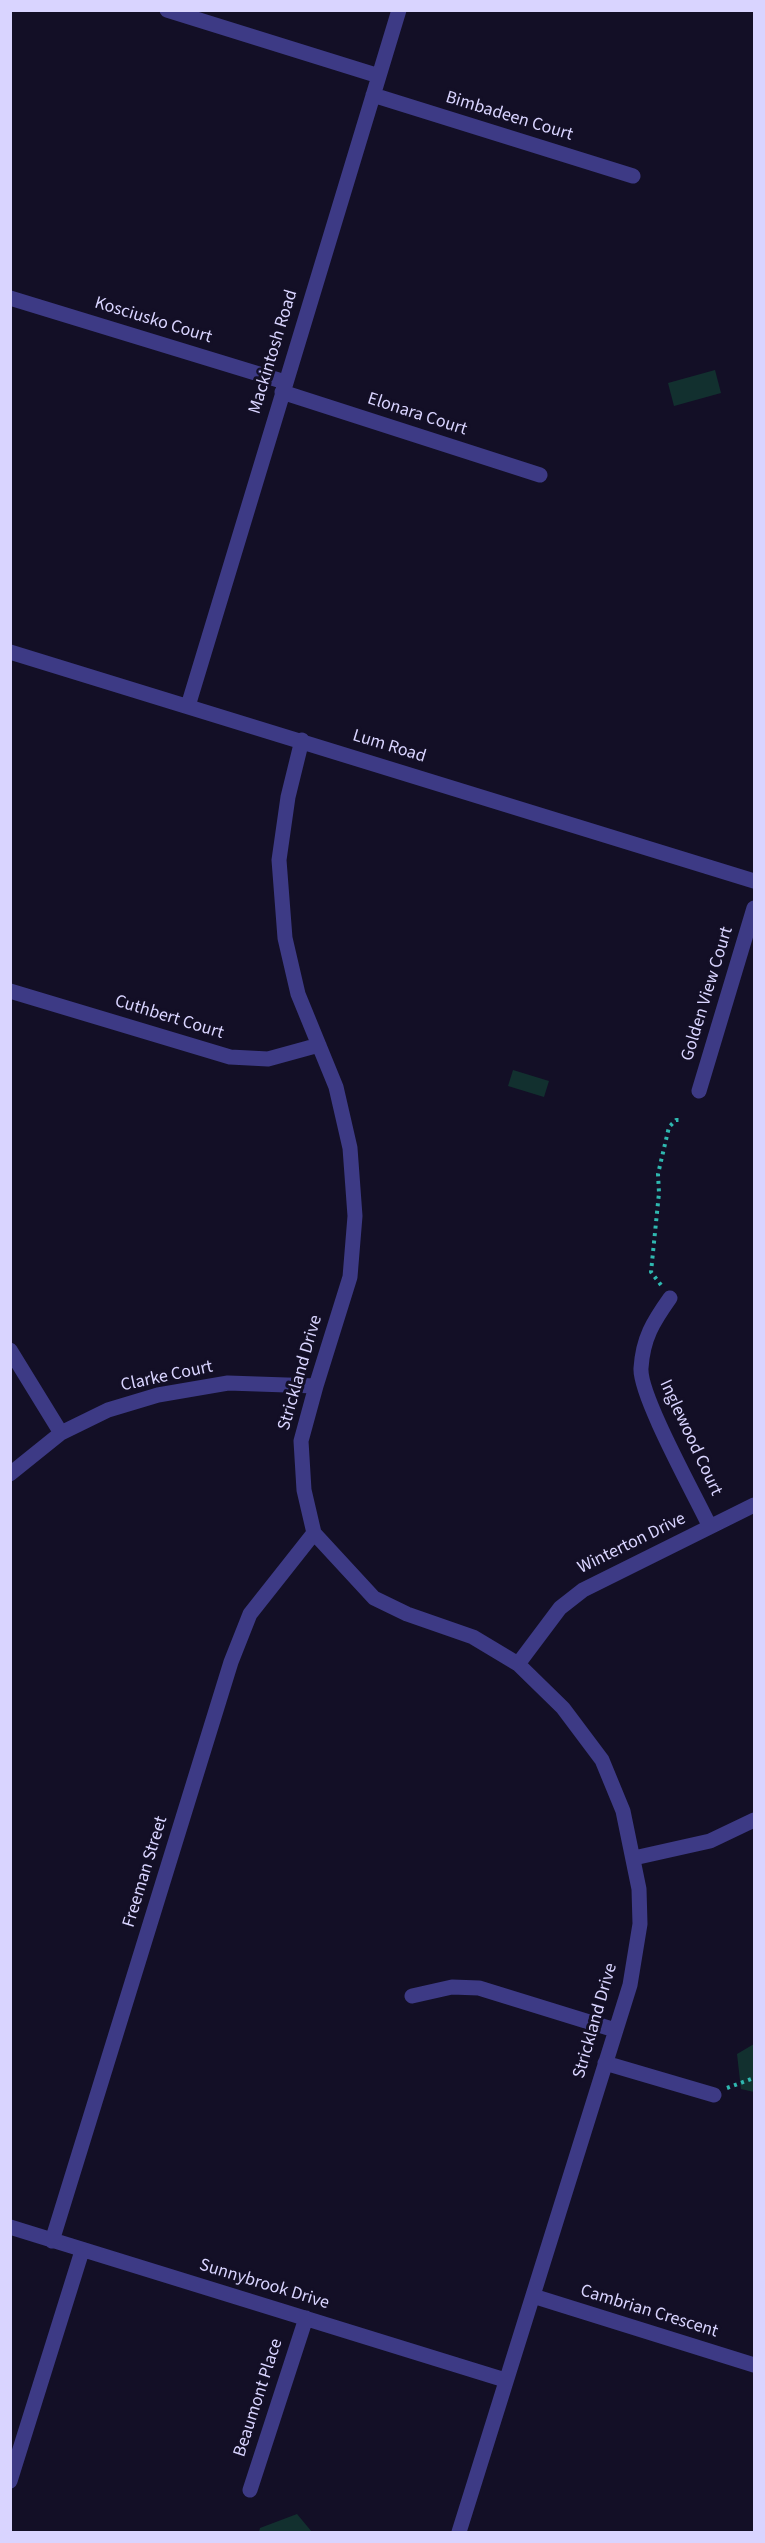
<!DOCTYPE html>
<style>
body{margin:0}
#map{position:relative;width:765px;height:2543px;overflow:hidden;background:#130f26;font-family:"Source Sans 3",sans-serif}
canvas{display:block}
.frame{position:absolute;inset:0;border:12px solid #d9d4ff;pointer-events:none}
</style>
<div id="map">
<canvas width="765" height="2543"></canvas>
<div class="frame"></div>
</div>
<script>
const context = document.querySelector('canvas').getContext('2d');
context.lineJoin = 'round';
function fillPath(path, color) { context.fillStyle = color; context.fill(path, 'evenodd'); }
function trace(path, color, width, dash) { context.strokeStyle = color; context.lineWidth = width; context.lineCap = dash ? 'butt' : 'round'; context.setLineDash(dash || []); context.stroke(path); }
function write(font, color, halo, rows, align = 'center') {
  context.font = font + ' "Source Sans 3",sans-serif'; context.lineWidth = 6; context.setLineDash([]); context.textBaseline = 'middle'; context.strokeStyle = halo; context.fillStyle = color; for (const [text, x, y, turn = 0] of rows) {
    context.save(); context.translate(x, y); context.rotate((+turn || 0) * Math.PI / 180); context.textAlign = isNaN(turn) ? turn : align; if (halo) context.strokeText(text, 0, 0); context.fillText(text, 0, 0); context.restore();
  }
}
fillPath(new Path2D(`
 M715,370L721,393L674,406L668,383Z
 M513,1070L549,1081L544,1097L508,1086Z
 M754,2044V2092L741,2089L737,2054Z
 M297,2514L312,2532H259L260,2528Z`), '#12302f');
trace(new Path2D(`
 M661,1285L651,1272L659,1193L658,1174L669,1127L676,1120H683
 M727,2088L754,2078`), '#2fb8b0', 4, [3, 4.5]);
trace(new Path2D(`
 M167,10L379,76
 M373,95L633,176
 M10,298L285,382
 M282,392L540,475
 M10,652L754,881
 M188,706L399,10
 M302,740L288,797L279,860L285,938L298,994L336,1087L350,1148L355,1216L350,1277L316,1386L301,1441L304,1490L314,1533L374,1598L407,1614L473,1637L518,1664L563,1708L602,1760L623,1811L639,1889L640,1924L630,1985L459,2532
 M10,991L230,1057L268,1059L319,1045
 M699,1091L754,908
 M670,1298C653,1322 643,1338 641,1368C639,1395 696,1497 710,1527
 M10,1350L61,1433
 M10,1474L61,1433L108,1410L158,1395L228,1383L316,1386
 M518,1664L560,1608L583,1590L754,1505
 M634,1858L710,1841L754,1820
 M412,1996L452,1987L479,1988L615,2030
 M605,2063L714,2095
 M10,2227L505,2380
 M52,2241L231,1662L250,1614L314,1533
 M533,2296L754,2365
 M10,2481L82,2251
 M250,2490L306,2318`), '#3d3a85', 15);
write('18px', '#d9d4ff', '#130f26', [
 ["Bimbadeen Court",509,117,17],
 ["Kosciusko Court",153,321,17],
 ["Mackintosh Road",274,352,-73],
 ["Elonara Court",417,415,18],
 ["Lum Road",389,747,17],
 ["Golden View Court",708,994,-73],
 ["Cuthbert Court",169,1018,17],
 ["Strickland Drive",301,1373,-74],
 ["Clarke Court",167,1377,-12],
 ["Inglewood Court",690,1438,65],
 ["Winterton Drive",632,1544,-26],
 ["Freeman Street",146,1872,-73],
 ["Strickland Drive",596,2021,-74],
 ["Sunnybrook Drive",264,2285,17],
 ["Cambrian Crescent",649,2312,17],
 ["Beaumont Place",259,2398,-72]
]);
</script>
